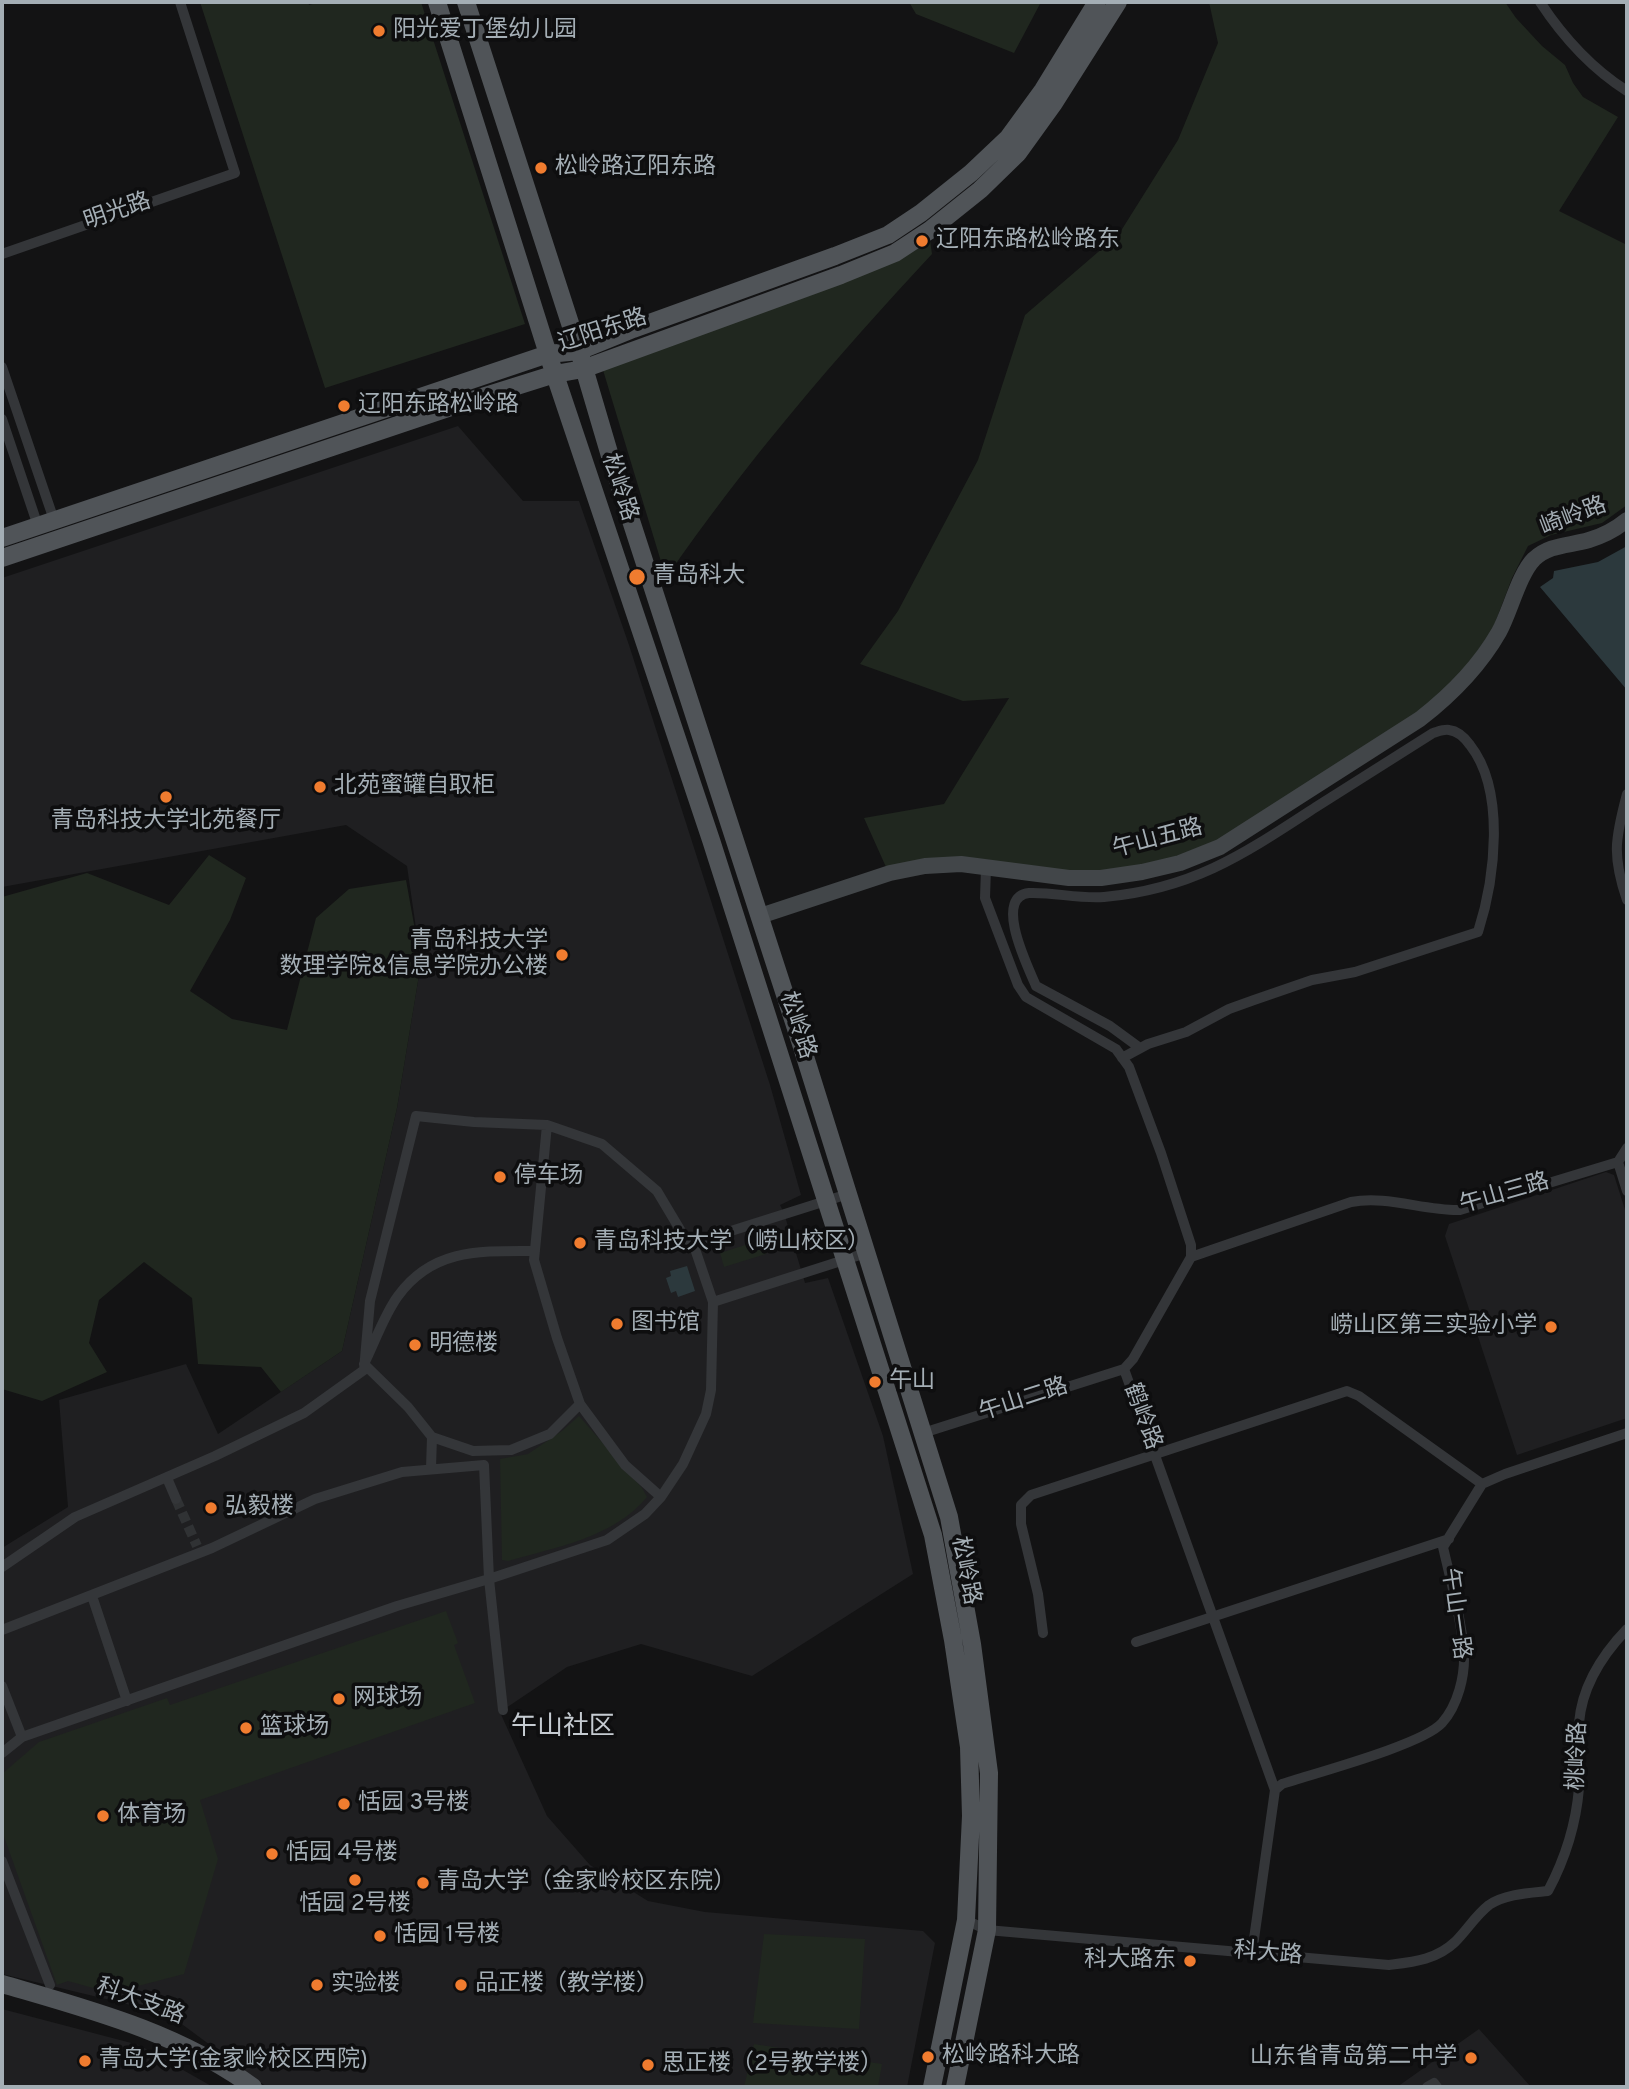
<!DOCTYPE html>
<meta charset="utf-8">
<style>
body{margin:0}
#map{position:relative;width:1629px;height:2089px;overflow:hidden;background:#131314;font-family:Overpass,sans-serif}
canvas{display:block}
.frame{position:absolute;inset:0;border:4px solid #a4aeb5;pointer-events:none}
</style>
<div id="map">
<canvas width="1629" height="2089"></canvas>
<div class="frame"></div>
</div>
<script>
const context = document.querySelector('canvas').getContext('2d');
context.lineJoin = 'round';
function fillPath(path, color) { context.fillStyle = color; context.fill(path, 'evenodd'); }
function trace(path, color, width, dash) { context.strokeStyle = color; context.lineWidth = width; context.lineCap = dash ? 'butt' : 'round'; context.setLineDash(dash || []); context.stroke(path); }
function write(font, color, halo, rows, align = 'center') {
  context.font = font + ' Overpass,"Noto Sans SC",sans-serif'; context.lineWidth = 7; context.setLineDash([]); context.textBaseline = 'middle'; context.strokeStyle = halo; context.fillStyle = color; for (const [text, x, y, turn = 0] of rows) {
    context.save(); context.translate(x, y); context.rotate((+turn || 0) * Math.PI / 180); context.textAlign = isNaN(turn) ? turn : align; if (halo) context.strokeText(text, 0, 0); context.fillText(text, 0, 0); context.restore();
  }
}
fillPath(new Path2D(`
 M458,426L523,501H579L629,645L770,1085L801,1195L780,1205L784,1213L805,1283L828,1278L883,1436L913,1574L752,1676L641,1644L567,1667L503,1710H499L547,1816L590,1865L648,1901L705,1912L923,1931L935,1943L907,2087H267L179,2022L135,2006L2,1974V1548L68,1507L59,1400L186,1364L218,1434L342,1351L397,1108L421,963L407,866L346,825L2,887V578Z
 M1606,1172L1614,1175L1627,1216V1418L1517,1455L1445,1236L1449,1224Z
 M2,2009L139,2045L213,2087H2Z
 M1479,2029L1531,2087H1397Z`), '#1f1f21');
fillPath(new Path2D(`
 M200,2H308L309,5L319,2H421L525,324L325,388Z
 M909,2H1041L1014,53L916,14Z
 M1209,2H1505L1516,18L1542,46L1565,65L1573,83L1583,97L1618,117L1559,211L1627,245V505L1602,523L1551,535L1528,546L1512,578L1492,631L1455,682L1411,719L1217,842L1175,858L1115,871L886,867L864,818L944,804L1009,698L963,701L860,664L898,611L978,460L1025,315L1119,234L1178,140L1218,43Z
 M930,240L932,254C837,356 745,463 666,578L603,370Z
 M209,855L246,878L230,920L190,991L232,1019L287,1030L316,918L349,889L406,880L421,963L397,1108L342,1351L281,1392L261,1367L198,1364L192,1298L144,1262L99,1300L89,1343L107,1372L42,1401L2,1389V897L87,873L169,905Z
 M761,1240L766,1254L724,1267L720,1253Z
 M579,1416L642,1488L647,1497C613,1538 556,1547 508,1561L502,1560L500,1459L528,1454L562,1431Z
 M446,1611L458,1643L454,1645L475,1703L200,1800L218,1859L184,1974L111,1993L68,1981L57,1985L2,1831V1774L39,1742L167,1698L170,1705Z
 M764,1934L865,1939L859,2029L753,2023Z
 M754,2044L882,2064L878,2087H744Z`), '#20271f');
fillPath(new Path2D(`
 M1627,546V690L1540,587L1553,578L1554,571L1598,562Z
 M687,1266L695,1291L678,1297L676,1291L671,1293L666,1278L671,1276L670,1271Z`), '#2c393d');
trace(new Path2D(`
 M176,1499L197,1546`), '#303234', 10, [10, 5]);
trace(new Path2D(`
 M1540,2C1563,37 1591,68 1627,91
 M2,254L235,173L180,2
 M2,367L54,520
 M2,419L38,526
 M1627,794C1615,839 1612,856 1627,900
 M986,868L985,898L1018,985L1026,997L1116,1049L1129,1067L1161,1153L1191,1245V1257L1133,1359L1124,1369L1275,1790L1252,1953
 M1122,1058L1148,1044L1186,1032L1229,1009L1254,1000L1312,980L1355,972L1478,932C1495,879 1506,791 1470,745C1465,738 1458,731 1449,730C1444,729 1437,732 1433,733C1394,758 1355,782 1316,807C1244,854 1193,889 1104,897C1078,899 1054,892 1029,893C993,897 1028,967 1036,986L1110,1026L1140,1048
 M547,1125L534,1260L557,1338L580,1404L625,1465L661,1497
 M1627,1148L1618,1162L1627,1191
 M693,1243L848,1194
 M1191,1257L1351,1202C1387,1195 1424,1211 1460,1210L1618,1162
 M713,1302L866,1253
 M923,1433L1124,1369
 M432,1437L473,1451L511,1450L550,1434L580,1404
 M431,1468L432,1437L408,1407L364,1364C375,1342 384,1315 398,1296C433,1248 481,1251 535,1251
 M167,1478L176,1499
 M2,1567L75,1517L215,1456L304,1413L364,1370L370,1301L416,1116L474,1122L547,1125L602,1144L657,1191L685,1238L693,1243L713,1302L711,1390L706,1414L683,1464L661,1497L645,1514L607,1540L489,1579L397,1606L22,1737L2,1753
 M92,1596L127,1701
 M2,1630L212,1548L315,1499L402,1472L484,1465L489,1579L503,1710
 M1043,1633L1038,1594L1021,1524V1505L1031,1495L1347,1391L1359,1396L1482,1484
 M1136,1642L1449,1539
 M2,1686L22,1737
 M1275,1790L1282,1784C1315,1773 1422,1745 1442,1723C1458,1705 1465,1676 1464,1653C1461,1617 1451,1582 1443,1547L1482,1484L1505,1474L1627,1433
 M2,1861L50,1985
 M966,1920L987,1930L1389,1965C1413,1962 1436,1960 1455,1942C1467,1930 1476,1915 1489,1905C1505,1894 1529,1893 1548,1891C1565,1859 1576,1825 1579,1788C1581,1767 1578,1745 1579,1723C1582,1686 1602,1655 1627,1629
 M1427,2087L1434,2083L1437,2087`), '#343639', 10);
trace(new Path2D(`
 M760,916L890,873L925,866L961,864L1069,878H1101L1142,872L1180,863L1220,847L1420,719C1451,695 1479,667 1499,632C1510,612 1519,574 1534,559C1550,544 1569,546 1589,540C1603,536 1616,529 1627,520`), '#424649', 16);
trace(new Path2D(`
 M437,2L548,354L711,840L933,1535L953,1640L969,1747L971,1816L966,1920L932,2087
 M466,2L579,351L610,456L802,1047L949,1517L972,1644L989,1773L987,1930L955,2087
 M2,538L548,354L579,351L633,329L835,256L888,235L921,213L971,173L1008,138L1043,90L1097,2
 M2,558L466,402L555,374L583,369L841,275L895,253L930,230L980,190L1018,153L1054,103L1118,2
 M2,1984C91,2010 177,2032 253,2087`), '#505458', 18);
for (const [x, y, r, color] of [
 [379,31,7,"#f07c2f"],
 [541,168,7,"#f07c2f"],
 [922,241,7,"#f07c2f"],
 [344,406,7,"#f07c2f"],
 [637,577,9,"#f07c2f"],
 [320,787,7,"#f07c2f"],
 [166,797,7,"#f07c2f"],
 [562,955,7,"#f07c2f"],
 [500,1177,7,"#f07c2f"],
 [580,1243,7,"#f07c2f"],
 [617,1324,7,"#f07c2f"],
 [1551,1327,7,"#f07c2f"],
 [415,1345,7,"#f07c2f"],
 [875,1382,7,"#f07c2f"],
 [211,1508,7,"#f07c2f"],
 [339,1699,7,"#f07c2f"],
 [246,1728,7,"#f07c2f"],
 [344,1804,7,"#f07c2f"],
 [103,1816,7,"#f07c2f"],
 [272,1854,7,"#f07c2f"],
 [355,1880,7,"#f07c2f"],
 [423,1883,7,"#f07c2f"],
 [380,1936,7,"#f07c2f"],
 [1190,1961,7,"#f07c2f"],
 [317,1985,7,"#f07c2f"],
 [461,1985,7,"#f07c2f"],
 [928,2057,7,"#f07c2f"],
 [1471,2058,7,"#f07c2f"],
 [85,2061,7,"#f07c2f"],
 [648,2065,7,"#f07c2f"]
]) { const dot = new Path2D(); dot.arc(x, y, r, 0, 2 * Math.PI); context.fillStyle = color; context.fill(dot); trace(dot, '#0e0e0f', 2.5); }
write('23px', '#a4aeb5', '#0e0e0f', [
 ["阳光爱丁堡幼儿园",393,31],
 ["松岭路辽阳东路",555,168],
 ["辽阳东路松岭路东",936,241],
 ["辽阳东路松岭路",358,406],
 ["青岛科大",653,577],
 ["北苑蜜罐自取柜",334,787],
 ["青岛科技大学北苑餐厅",166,822,"center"],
 ["青岛科技大学",548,942,"right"],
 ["数理学院&信息学院办公楼",548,968,"right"],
 ["停车场",514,1177],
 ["青岛科技大学（崂山校区）",594,1243],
 ["图书馆",631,1324],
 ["崂山区第三实验小学",1537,1327,"right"],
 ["明德楼",429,1345],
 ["午山",889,1382],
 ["弘毅楼",225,1508],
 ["网球场",353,1699],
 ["篮球场",260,1728],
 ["恬园 3号楼",358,1804],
 ["体育场",117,1816],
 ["恬园 4号楼",286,1854],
 ["青岛大学（金家岭校区东院）",437,1883],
 ["恬园 2号楼",355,1905,"center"],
 ["恬园 1号楼",394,1936],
 ["科大路东",1176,1961,"right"],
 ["实验楼",331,1985],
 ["品正楼（教学楼）",475,1985],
 ["松岭路科大路",942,2057],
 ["山东省青岛第二中学",1457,2058,"right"],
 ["青岛大学(金家岭校区西院)",99,2061],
 ["思正楼（2号教学楼）",662,2065]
], 'left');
write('23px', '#a4aeb5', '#0e0e0f', [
 ["明光路",118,213,-19],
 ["辽阳东路",603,332,-18],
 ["松岭路",618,488,72],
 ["崎岭路",1574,518,-21],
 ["午山五路",1158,840,-15],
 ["松岭路",796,1026,72],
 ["午山三路",1505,1195,-16],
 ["午山二路",1024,1401,-18],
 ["鹤岭路",1141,1417,70],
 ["松岭路",964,1571,79],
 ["午山一路",1454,1614,82],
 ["桃岭路",1579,1756,-88],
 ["科大路",1268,1955,5],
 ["科大支路",140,2003,20]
]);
write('26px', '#c5cbd1', '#0e0e0f', [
 ["午山社区",563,1729]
]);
</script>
